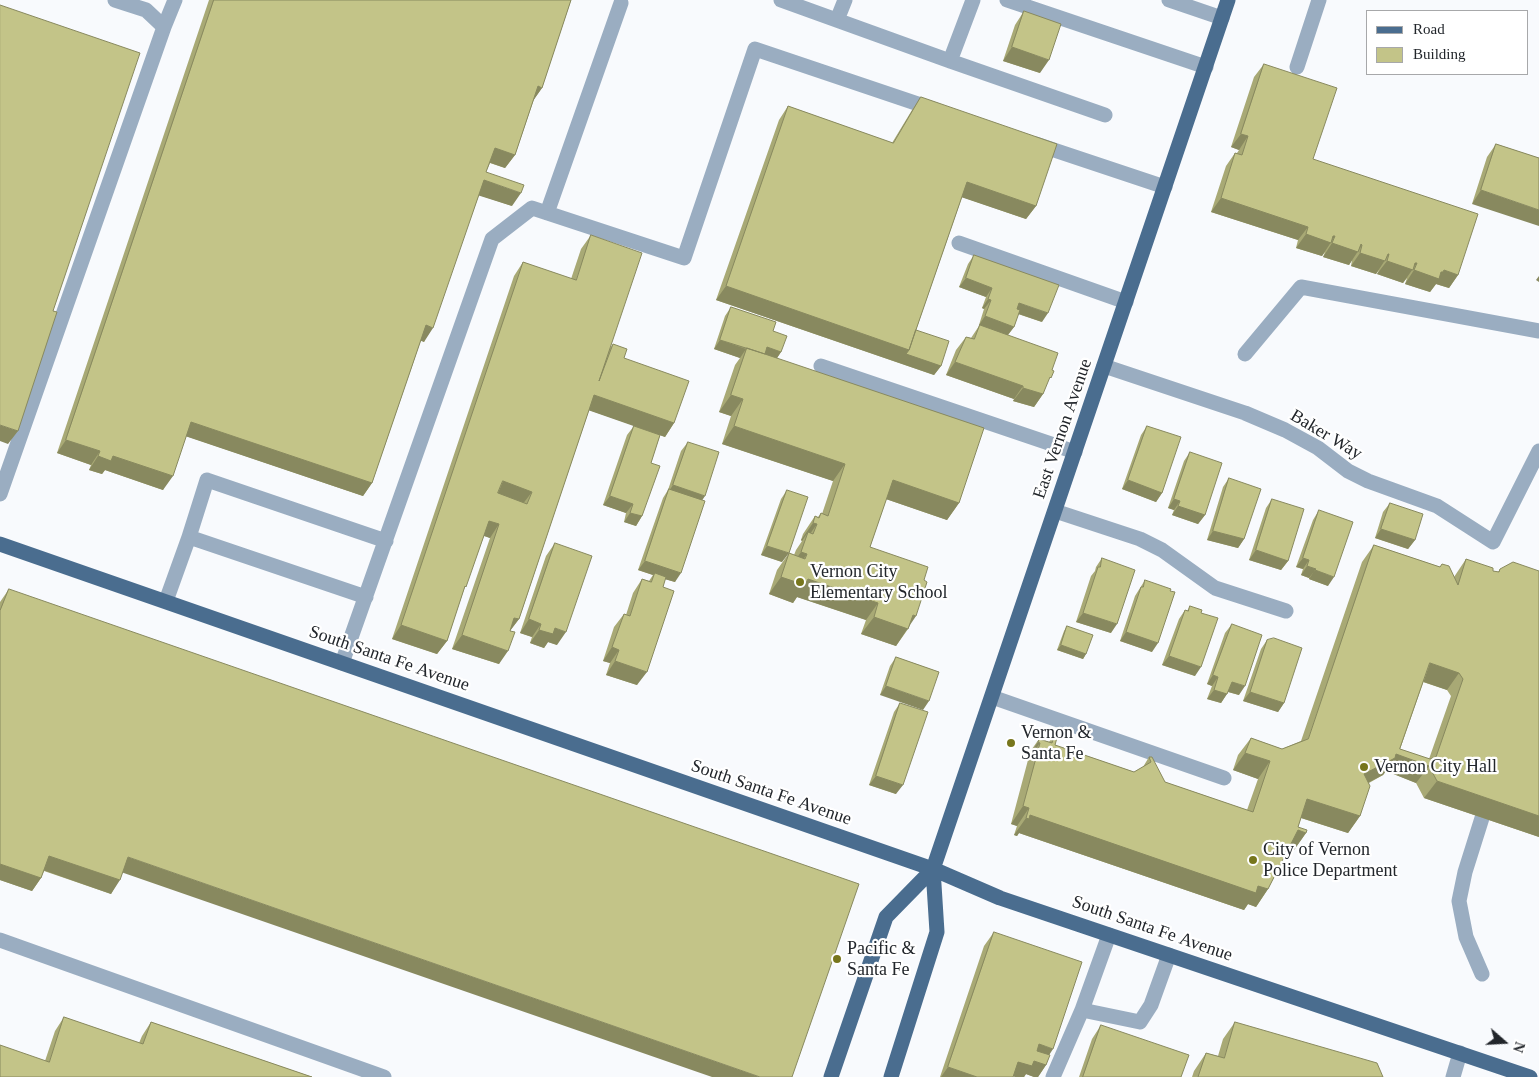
<!DOCTYPE html>
<style>
body{margin:0}
#map{position:relative;width:1539px;height:1077px;overflow:hidden;background:#f8fafd;font-family:"Times New Roman",serif}
canvas{display:block}
.legend{position:absolute;left:1366px;top:10px;width:162px;height:65px;box-sizing:border-box;background:#fff;border:1px solid #a7a8aa;margin:0;padding:6px 9px;list-style:none;font-size:15px;color:#22262b}
.legend li{display:flex;align-items:center;gap:10px;height:25px}
.legend b{width:25px;border:1px solid #a7a8aa}
.north{position:absolute;left:1479px;top:1017px;width:50px;height:50px;-webkit-text-stroke:4px #fff;paint-order:stroke;rotate:109deg;font-size:14px;font-weight:700;line-height:20px;text-align:center;color:#22262b}
.north::after{content:'';display:block;margin:auto;width:18px;height:22px;background:#22262b;clip-path:polygon(50% 0,100% 100%,50% 72%,0 100%)}
</style>
<div id="map">
<canvas width="1539" height="1077"></canvas>
<ul class="legend">
<li><b style="height:6px;background:#4a6d8f"></b>Road</li>
<li><b style="height:14px;background:#c3c488"></b>Building</li>
</ul>
<div class="north">N</div>
</div>
<script>
const context = document.querySelector('canvas').getContext('2d');
context.lineJoin = 'round';
function trace(path, color, width, dash) { context.strokeStyle = color; context.lineWidth = width; context.lineCap = dash ? 'butt' : 'round'; context.setLineDash(dash || []); context.stroke(path); }
function fillPath(path, color) { context.fillStyle = color; context.fill(path, 'evenodd'); }
function write(font, color, halo, rows, align = 'center') {
  context.font = font + ' "Times New Roman",serif'; context.lineWidth = 4.5; context.setLineDash([]); context.textBaseline = 'middle'; context.strokeStyle = halo; context.fillStyle = color; for (const [text, x, y, turn = 0] of rows) {
    context.save(); context.translate(x, y); context.rotate((+turn || 0) * Math.PI / 180); context.textAlign = isNaN(turn) ? turn : align; if (halo) context.strokeText(text, 0, 0); context.fillText(text, 0, 0); context.restore();
  }
}
trace(new Path2D(`
 M781,0L950,61L1105,115
 M1007,0L1206,67
 M1169,0L1222,18
 M837,20L845,0
 M164,27L175,0
 M950,61L973,0
 M1297,67L1319,0
 M1036,144L1165,187
 M547,213L621,3
 M959,243L1126,302
 M1245,354L1301,287L1539,331
 M821,366L1075,452
 M1104,366L1245,413L1285,430L1318,448L1348,471L1368,481L1437,506L1493,542L1539,451
 M0,494L164,27L146,10L115,0
 M1055,511L1140,539L1162,550L1215,588L1286,611
 M366,597L189,537L207,480L386,541
 M166,601L189,537
 M342,663L492,239L532,208L684,258L755,49L936,110
 M992,697L1224,778
 M1482,818L1465,872L1459,901L1466,937L1482,974
 M0,940L384,1077
 M1082,1010L1109,935
 M1053,1077L1082,1010L1140,1022L1151,1005L1169,955
 M1453,1077L1460,1053`), '#9aadc1', 15);
trace(new Path2D(`
 M0,544L933,869L1000,898L1530,1077
 M831,1077L886,917L933,869
 M891,1077L937,932L933,869L1228,0`), '#4a6d8f', 15);
fillPath(new Path2D(`
 M209,0H571L542,88L534,99L515,155L505,168L490,163L486,172L512,206L479,195L424,342L421,340L372,483L363,496L186,436L163,490L105,470L102,474L89,470L91,465L57,453Z
 M1024,11L1040,73L1003,61L1015,25Z
 M1264,64L1313,159L1458,275L1449,288L1436,284L1430,292L1405,284L1407,278L1403,283L1377,274L1379,270L1376,274L1351,266L1352,260L1349,265L1323,257L1325,252L1322,256L1296,248L1298,240L1211,212L1226,166L1235,153H1237L1239,150L1231,147L1254,77Z
 M921,97L1036,206L1026,219L962,197L916,330L941,366L934,375L716,300L779,120L788,106L892,143L912,110Z
 M1496,144L1539,158L1472,204L1487,157Z
 M591,235L610,348L613,344L674,423L665,437L660,435L651,463L642,516L636,526L624,522L626,513L603,505L627,435L634,426L650,431L589,410L519,619L510,631L499,664L452,649L490,538L484,536L463,592L447,641L437,654L392,639L514,276L523,262L571,279L581,249Z
 M974,255L1042,322L1018,314L1014,327L1008,335L1047,383L1043,394L1034,407L1013,401L1014,399L946,375L956,350L966,337L971,338L979,326V325L984,309L982,308L986,297L959,287L968,264Z
 M731,307L773,331L781,352L777,358L959,503L947,520L886,499L870,547L910,625L908,629L896,646L861,634L866,620L797,597L793,603L769,594L777,570L789,553L794,555L796,550L802,541L801,540L803,534L815,516L818,517L821,513L822,514L833,481L722,444L731,416L719,412L735,365L740,358L714,349L725,316Z
 M1147,426L1162,493L1156,502L1122,489L1141,435Z
 M688,442L702,500L675,582L665,579L637,685L606,675L610,663L603,661L614,627L624,614L626,615L633,593L642,579L649,581L653,575L638,570L663,498L668,490L681,451Z
 M1190,452L1205,515L1198,524L1172,515L1174,510L1168,508L1184,461Z
 M1229,478L1244,539L1238,548L1207,540L1223,487Z
 M787,490L782,562L761,555L781,499Z
 M1272,499L1288,561L1281,570L1249,560L1266,508Z
 M1390,503L1415,540L1408,549L1375,538L1383,512Z
 M1319,510L1328,586L1309,579V578L1301,575L1303,569L1296,567L1313,520Z
 M555,543L557,645L548,642L544,648L530,643L532,637L520,633L546,556Z
 M1374,545L1440,567L1442,564L1454,577L1466,559L1493,571L1498,572L1500,569L1539,571V837L1424,798L1416,783L1386,771L1383,775L1369,783L1360,816L1348,833L1301,818L1298,827L1306,833L1294,850L1289,848L1268,889L1256,907L1248,904L1244,910L1019,833L1017,836L1014,835L1017,826L1011,824L1028,760L1026,759L1027,756L1039,739L1049,742L1055,733V745L1134,772L1143,767L1149,757L1165,782L1247,810L1258,779L1233,770L1238,755L1251,738L1282,749L1301,741L1362,562ZM1423,682L1447,690L1451,696L1429,759L1400,749Z
 M1102,558L1111,633L1076,622L1091,576L1095,571L1096,567Z
 M1145,580L1152,652L1120,641L1135,596Z
 M9,589L123,872L111,894L44,871L41,878L32,891L0,880V602Z
 M1190,606L1201,613L1195,676L1162,665L1179,619L1185,610L1187,611Z
 M1232,624L1239,695L1228,692L1221,703L1207,699L1212,686L1207,684L1225,633Z
 M1067,626L1086,654L1083,659L1057,650L1064,631Z
 M1267,640L1284,703L1278,712L1243,701L1261,649Z
 M896,657L939,672L880,695L890,666Z
 M900,703L896,794L869,785L894,712Z
 M994,932L1049,1055L1046,1065L1038,1077H1034L1026,1074L1024,1077L1013,1076V1077H940L984,946Z
 M64,1017L139,1043L142,1036L151,1022L312,1077H0L45,1061L55,1031Z
 M1235,1022L1383,1077H1192L1194,1071L1206,1053L1218,1056L1223,1039Z
 M1101,1025L1181,1077H1079L1092,1039Z`), '#a8a975');
fillPath(new Path2D(`
 M1012,47L1049,60L1040,73L1003,61Z
 M538,86L542,88L533,101Z
 M1241,134L1248,136L1239,150L1231,147Z
 M495,148L515,155L505,168L485,161Z
 M484,180L521,193L512,206L474,194Z
 M967,182L1036,206L1026,219L958,196Z
 M1481,190L1539,210V226L1472,204Z
 M1221,198L1308,227L1298,240L1211,212Z
 M1306,234L1333,236H1335L1322,256L1296,248Z
 M1332,243L1361,244L1362,245L1349,265L1323,257Z
 M1360,253L1388,254H1389L1376,274L1351,266Z
 M1387,261L1415,263H1417L1403,283L1377,274Z
 M1414,270L1441,272L1444,270L1458,275L1449,288L1436,284L1430,292L1405,284Z
 M1539,276V282L1536,280Z
 M966,278L992,288L986,297L959,287Z
 M726,286L909,350L941,366L934,375L716,300Z
 M988,299L991,300L984,309L982,308Z
 M1019,303L1048,313L1042,322L1013,312Z
 M985,316L1014,327L1007,336L979,325Z
 M426,325L433,328L424,342L416,339Z
 M720,340L746,349L740,358L714,349Z
 M767,347L781,352L775,361L746,349Z
 M955,362L1023,386L1014,399L946,375Z
 M1023,388L1043,394L1034,407L1013,401Z
 M594,395L674,423L665,437L585,409Z
 M731,395L743,399L731,416L719,412Z
 M191,422L372,483L363,496L182,435Z
 M0,425L18,431L8,444L0,441Z
 M734,426L845,464L833,481L722,444Z
 M66,440L100,451L91,465L57,453Z
 M98,456H113L173,476L163,490L105,470L102,474L89,470Z
 M893,480L959,503L947,520L880,497Z
 M1128,480L1162,493L1156,502L1122,489Z
 M503,481L532,492L522,505L494,494Z
 M673,485L705,496L699,505L667,494Z
 M610,496L633,504L626,513L603,505Z
 M1174,499L1180,501L1174,510L1168,508Z
 M1178,506L1205,515L1198,524L1172,515Z
 M630,513L642,516L636,526L624,522Z
 M489,521L499,524L490,538L479,534Z
 M813,523L817,524L805,541L808,532L802,541L801,540Z
 M1381,529L1415,540L1408,549L1375,538Z
 M1213,531L1244,539L1238,548L1207,540Z
 M767,546L789,553L782,562L761,555Z
 M1256,550L1288,561L1281,570L1249,560Z
 M801,552L807,554L795,571L789,569Z
 M1303,558L1309,560L1303,569L1296,567Z
 M645,561L681,573L675,582L654,576L655,573L653,575L638,570Z
 M1307,566L1316,569L1309,578L1301,575Z
 M1315,570L1334,577L1328,586L1309,579Z
 M781,577L808,579L878,603L866,620L797,597L793,603L769,594Z
 M1083,613L1117,624L1111,633L1076,622Z
 M913,615L916,616L896,646L861,634L874,617Z
 M514,618L519,619L509,632Z
 M529,619L541,624L532,637L520,633Z
 M401,625L447,641L437,654L392,639Z
 M555,628L566,632L557,645L548,642L544,648L530,643L539,630Z
 M1126,632L1158,643L1152,652L1120,641Z
 M462,635L508,651L499,664L452,649Z
 M1061,645L1086,654L1083,659L1057,650Z
 M612,647L619,650L610,663L603,661Z
 M1169,656L1201,667L1195,676L1162,665Z
 M615,661L647,672L637,685L606,675Z
 M1430,663L1459,673L1447,690L1418,680Z
 M1213,675L1218,677L1212,686L1207,684Z
 M1232,682L1245,686L1239,695L1225,691Z
 M886,686L929,701L923,710L880,695Z
 M1214,690L1227,694L1221,703L1207,699Z
 M1250,692L1284,703L1278,712L1243,701Z
 M1038,742L1040,743L1028,760L1026,759Z
 M1245,753L1270,761L1258,779L1233,770Z
 M1396,754L1429,766L1416,783L1386,771L1383,775L1352,791L1364,774Z
 M876,776L903,785L896,794L869,785Z
 M1437,781L1539,816V837L1424,798Z
 M1307,799L1360,816L1348,833L1295,816Z
 M1023,806L1029,808L1017,826L1011,824Z
 M1030,815L1258,886L1268,889L1256,907L1248,904L1244,910L1019,833L1017,836L1014,835L1026,818Z
 M1298,830L1306,833L1294,850L1286,847Z
 M49,856L120,880L111,894L40,869Z
 M128,857L760,1077H712L118,871Z
 M0,864L41,878L32,891L0,880Z
 M1039,1044L1053,1049L1044,1063L1030,1058Z
 M1034,1061L1046,1065L1038,1077H1034L1026,1074L1024,1077H1015L1009,1075L1018,1062Z
 M948,1067L977,1077H941Z`), '#88895f');
const building = new Path2D(`
 M214,0H571L542,88L538,86L515,155L495,148L486,172L524,185L521,193L484,180L433,328L426,325L372,483L191,422L173,476L113,456L111,461L98,456L100,451L66,440Z
 M0,5L140,53L53,311L57,312L18,431L0,425Z
 M1024,11L1061,24L1049,60L1012,47Z
 M1264,64L1337,88L1313,159L1478,214L1458,275L1444,270L1443,272H1441L1439,279L1414,270L1417,263H1415L1413,270L1387,261L1389,254H1388L1385,261L1360,253L1362,245L1361,244L1358,252L1332,243L1335,236H1333L1331,243L1306,234L1308,227L1221,198L1235,153L1242,155L1248,136L1241,134Z
 M921,97L1057,144L1036,206L967,182L909,350L726,286L788,106L893,143Z
 M1496,144L1539,158V210L1481,190Z
 M591,235L642,253L599,381L613,344L627,349L624,358L689,381L674,423L594,395L519,619L514,618L510,631L515,632L508,651L462,635L499,524L489,521L466,587L465,586L447,641L401,625L523,262L576,280ZM503,481L532,492L527,504L498,493Z
 M974,255L1059,285L1048,313L1019,303L1017,309L1020,310L1014,327L985,316L991,300L988,299L992,288L966,278Z
 M731,307L776,322L773,331L787,336L781,352L767,347L765,354L720,340Z
 M980,325L1058,353L1052,370L1054,371L1051,378L1050,377L1043,394L1023,388V386L955,362L966,337L974,339Z
 M916,330L949,341L941,366L906,354L909,350Z
 M747,348L984,428L959,503L893,480L870,547L928,567L924,580L927,582L916,616L913,615L908,629L874,617L878,603L808,579L805,585L781,577L789,553L805,559L807,554L801,552L808,532L813,534L817,524L813,523L815,516L819,518L821,513L828,516L845,464L734,426L743,399L731,395Z
 M634,426L660,435L651,463L660,466L642,516L630,513L633,504L610,496Z
 M1147,426L1181,437L1162,493L1128,480Z
 M688,442L719,452L705,496L673,485Z
 M1190,452L1222,463L1205,515L1178,506L1180,501L1174,499Z
 M1229,478L1261,489L1244,539L1213,531Z
 M669,489L705,501L681,573L645,561Z
 M787,490L808,497L789,553L767,546Z
 M1272,499L1304,509L1288,561L1256,550Z
 M1390,503L1423,514L1415,540L1381,529Z
 M1319,510L1353,522L1334,577L1315,570L1316,569L1307,566L1309,560L1303,558Z
 M555,543L592,556L566,632L555,628L553,634L539,630L541,624L529,619Z
 M1374,545L1440,567L1442,564L1449,566L1458,585L1466,559L1493,568V571L1499,572L1500,569L1513,562L1539,571V816L1437,781L1429,766L1396,754L1395,758L1364,774L1370,786L1360,816L1307,799L1298,827L1307,830L1306,833L1298,830L1268,889L1258,886L1256,893L1030,815L1029,819L1026,818L1029,808L1023,806L1040,743L1038,742L1039,739L1052,743L1055,733L1058,734L1055,745L1134,772L1151,762L1149,757H1152L1165,782L1253,812L1270,761L1245,753L1251,738L1282,749L1308,739ZM1430,663L1459,673L1463,679L1436,757L1430,759L1400,749Z
 M1102,558L1135,570L1117,624L1083,613L1098,567H1100Z
 M655,573L666,577L663,587L674,591L647,672L615,661L619,650L612,647L624,614L630,616L642,579L651,582Z
 M1145,580L1171,589L1170,591L1175,592L1158,643L1126,632L1141,587H1143Z
 M9,589L859,884L792,1077H760L128,857L120,880L49,856L41,878L0,864V611Z
 M1190,606L1202,610L1201,613L1218,618L1201,667L1169,656L1185,610L1188,611Z
 M1232,624L1262,635L1245,686L1232,682L1227,694L1214,690L1218,677L1213,675Z
 M1067,626L1093,635L1086,654L1061,645Z
 M1274,638L1302,648L1284,703L1250,692L1267,640Z
 M896,657L939,672L929,701L886,686Z
 M900,703L928,712L903,785L876,776Z
 M994,932L1082,962L1053,1049L1039,1044L1037,1051L1050,1055L1046,1065L1034,1061L1032,1066L1018,1062L1013,1077H977L948,1067Z
 M64,1017L143,1044L151,1022L312,1077H0V1045L49,1062Z
 M1235,1022L1377,1063L1383,1077H1198L1206,1053L1224,1058Z
 M1101,1025L1189,1055L1181,1077H1083Z`);
fillPath(building, '#c3c488');
trace(building, '#88895f', 1);
for (const [x, y, r, color] of [
 [800,582,5,"#77761c"],
 [1011,743,5,"#77761c"],
 [1364,767,5,"#77761c"],
 [1253,860,5,"#77761c"],
 [837,959,5,"#77761c"]
]) { const dot = new Path2D(); dot.arc(x, y, r, 0, 2 * Math.PI); context.fillStyle = color; context.fill(dot); trace(dot, '#fff', 2); }
write('18px', '#22262b', '#fff', [
 ["East Vernon Avenue",1063,429,-71],
 ["Baker Way",1326,435,31],
 ["South Santa Fe Avenue",389,659,19],
 ["South Santa Fe Avenue",771,793,19],
 ["South Santa Fe Avenue",1152,929,19]
]);
write('18px', '#22262b', '#fff', [
 ["Vernon City",810,572],
 ["Elementary School",810,593],
 ["Vernon &",1021,733],
 ["Santa Fe",1021,754],
 ["Vernon City Hall",1374,767],
 ["City of Vernon",1263,850],
 ["Police Department",1263,871],
 ["Pacific &",847,949],
 ["Santa Fe",847,970]
], 'left');
</script>
